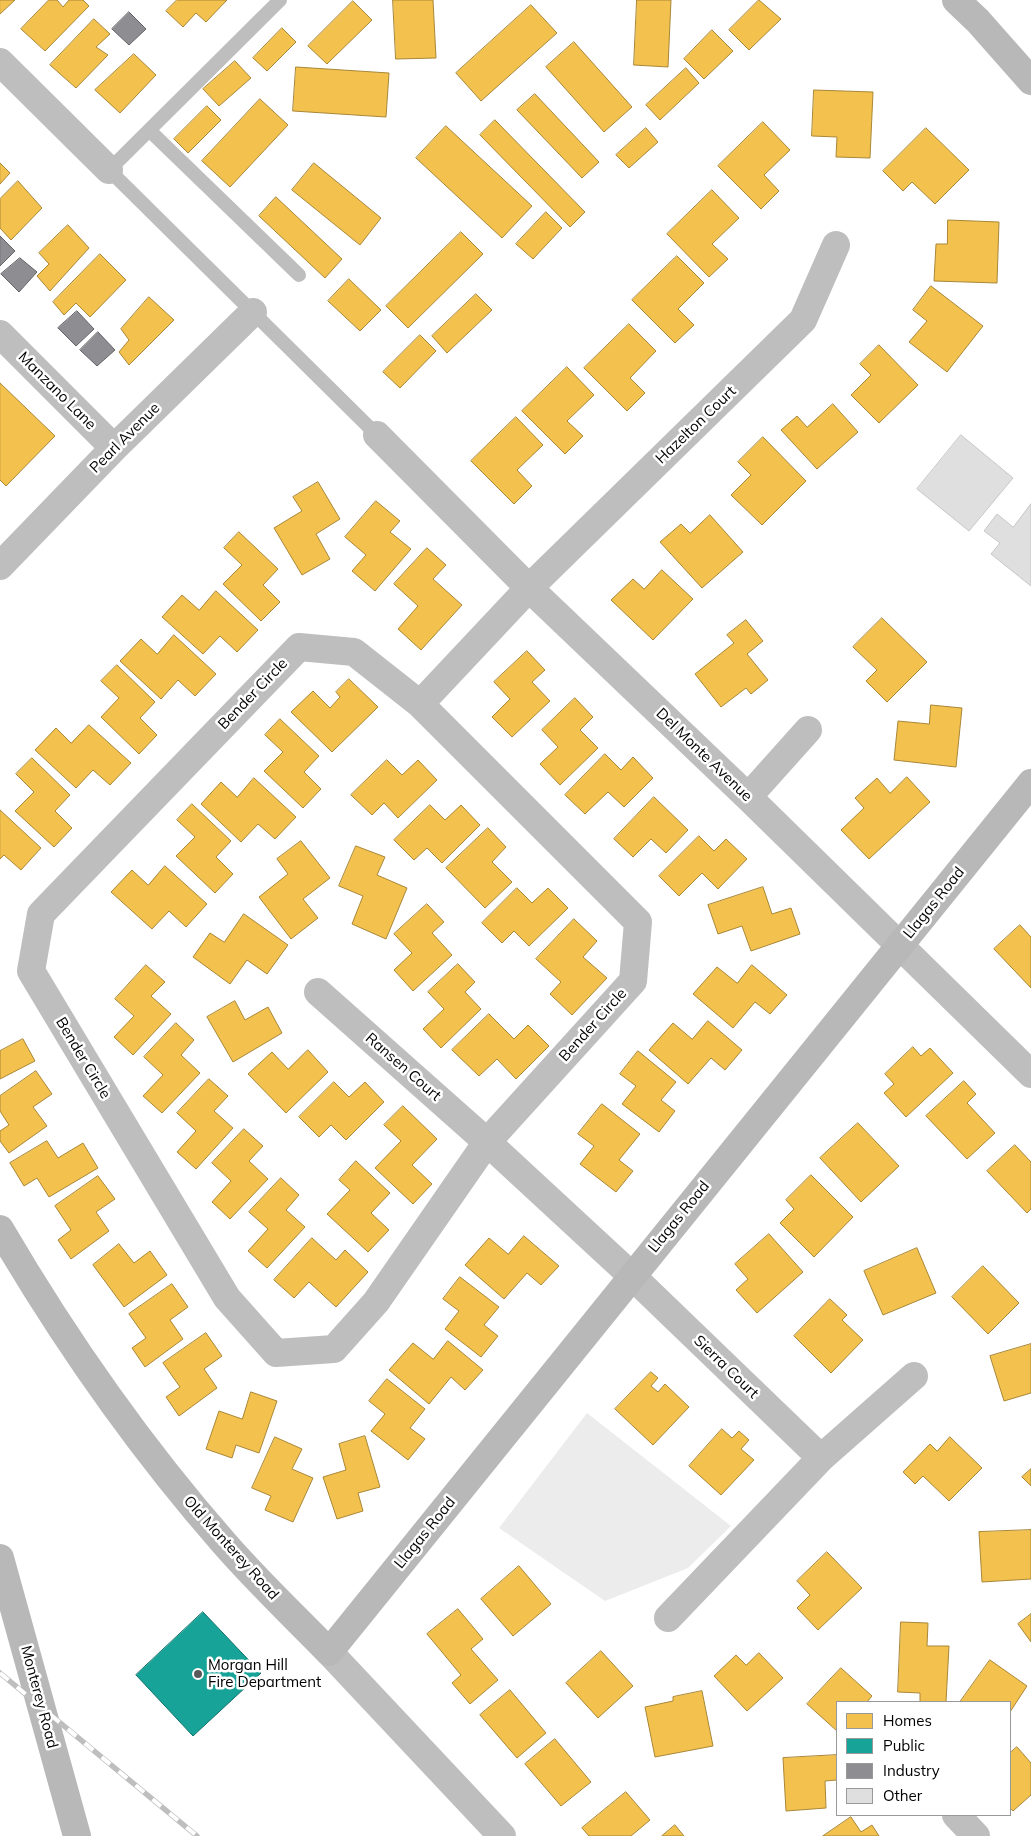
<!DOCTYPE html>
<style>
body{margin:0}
#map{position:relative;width:1031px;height:1836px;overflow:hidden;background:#fff;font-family:Mulish,sans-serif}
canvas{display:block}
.legend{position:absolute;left:836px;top:1701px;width:175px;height:115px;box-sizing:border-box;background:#fff;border:1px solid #999;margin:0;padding:6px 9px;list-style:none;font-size:15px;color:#000}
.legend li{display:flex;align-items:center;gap:10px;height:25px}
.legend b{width:25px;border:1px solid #999}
</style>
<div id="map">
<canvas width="1031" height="1836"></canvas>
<ul class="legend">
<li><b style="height:14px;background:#f2c14e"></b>Homes</li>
<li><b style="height:14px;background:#17a398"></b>Public</li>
<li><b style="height:14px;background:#8d8d92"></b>Industry</li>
<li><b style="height:14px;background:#dfdfdf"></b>Other</li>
</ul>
</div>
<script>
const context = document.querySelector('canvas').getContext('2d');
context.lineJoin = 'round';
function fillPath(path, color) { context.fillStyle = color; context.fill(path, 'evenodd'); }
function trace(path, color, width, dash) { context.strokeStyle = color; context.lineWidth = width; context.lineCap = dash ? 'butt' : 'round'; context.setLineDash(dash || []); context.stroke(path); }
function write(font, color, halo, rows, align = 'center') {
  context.font = font + ' Mulish,sans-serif'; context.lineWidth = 5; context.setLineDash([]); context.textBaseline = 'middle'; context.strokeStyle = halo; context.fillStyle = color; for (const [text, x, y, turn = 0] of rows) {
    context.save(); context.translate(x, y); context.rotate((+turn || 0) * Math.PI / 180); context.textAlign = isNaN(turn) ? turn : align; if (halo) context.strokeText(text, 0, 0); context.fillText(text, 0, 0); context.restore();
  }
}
fillPath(new Path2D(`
 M587,1413L731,1526L688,1568L605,1601L499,1528Z`), '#ececec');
const homes = new Path2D(`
 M0,0H15L0,14Z
 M49,0H57L63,7L69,0H83L89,6L45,51L21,29Z
 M177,0H227L206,22L196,13L183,27L166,11Z
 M393,0H433L436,58L396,59Z
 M637,0H671L668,67L634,65Z
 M759,0L781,19L749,50L729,30Z
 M353,1L372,20L327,64L308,46Z
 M531,5L557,33L481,101L456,73Z
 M94,19L110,34L96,47L108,55L76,88L50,65Z
 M282,28L296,42L267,71L253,58Z
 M712,30L733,51L704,79L684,59Z
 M574,42L632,107L604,132L546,67Z
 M134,54L156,75L120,113L95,90Z
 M235,61L251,78L219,106L203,89Z
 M296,67L389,73L386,117L293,111Z
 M686,68L699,83L660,120L646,105Z
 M814,90L873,92L870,158L836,157L837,137L812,136Z
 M535,94L599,162L582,178L517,110Z
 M260,99L288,125L230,187L202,161Z
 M207,106L221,120L188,153L174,139Z
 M495,120L585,212L570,227L480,135Z
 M763,122L790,150L764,175L779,191L761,209L718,166Z
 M446,126L532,206L502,238L416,158Z
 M646,128L658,142L629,168L616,155Z
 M926,128L969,170L935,204L912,182L903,191L883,171Z
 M0,163L10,173L0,184Z
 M314,163L381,218L360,245L292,190Z
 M18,181L42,208L11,240L0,228V199Z
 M712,190L739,218L712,244L728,259L709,277L667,234Z
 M276,197L342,259L325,278L259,216Z
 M546,212L562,228L533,259L516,244Z
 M948,220L999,222L997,283L934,281L936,244H947Z
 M68,225L89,248L50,291L37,276L49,264L39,253Z
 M461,232L483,254L408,328L386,306Z
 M100,254L126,280L90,317L76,303L64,315L53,302Z
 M677,256L704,283L678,309L694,325L675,343L632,300Z
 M349,279L381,310L360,331L328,301Z
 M931,286L983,326L947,372L909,342L927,321L913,310Z
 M476,294L492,310L447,353L432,336Z
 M149,297L174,320L129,365L119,352L129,340L121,329Z
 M629,324L656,351L630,378L645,393L627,411L584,368Z
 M420,335L436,351L400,388L383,372Z
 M879,345L918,385L879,423L851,395L871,375L860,364Z
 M567,367L594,395L567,421L583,436L565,454L522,411Z
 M0,383L55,436L6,486L0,480Z
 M833,404L858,432L817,469L781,430L797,416L807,427Z
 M516,417L543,445L517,470L532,486L514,504L471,461Z
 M763,437L806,481L762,525L731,495L751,475L738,462Z
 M318,482L340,519L316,534L330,559L302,575L274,528L302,511L293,497Z
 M376,501L400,521L390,532L411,549L375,591L352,571L366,555L345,537Z
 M710,515L743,552L702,588L660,542L681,524L690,533Z
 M239,532L278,569L263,585L280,602L261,621L223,584L242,565L224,548Z
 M427,548L446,565L433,579L462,605L421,650L398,629L418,606L394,584Z
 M662,570L693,599L653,640L611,600L633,579L644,589Z
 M216,591L258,630L237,652L220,636L203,654L162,617L182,595L199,610Z
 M882,618L927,662L887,702L866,681L877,670L853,647Z
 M746,620L763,641L747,654L768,680L751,694L746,688L721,707L695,674L734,643L727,635Z
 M174,635L216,674L195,696L178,680L161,699L120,661L141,639L157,654Z
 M527,651L545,670L532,682L550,701L512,737L492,717L510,699L494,682Z
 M117,665L155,702L140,718L157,735L139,754L101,717L119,698L101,681Z
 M349,679L378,707L332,752L291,712L313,691L330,708L340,697L336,692Z
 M575,698L593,717L580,730L598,748L560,785L540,764L558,747L542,730Z
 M931,705L962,708L956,767L894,760L898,721L929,724Z
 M280,719L319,756L304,772L321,789L303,808L264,771L283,752L265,735Z
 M89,725L131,763L110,785L93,770L76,788L35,750L56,728L71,743Z
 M605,754L621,770L633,757L653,778L624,807L608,792L585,814L565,795Z
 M32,758L70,795L55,811L72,828L54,847L15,811L34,792L16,774Z
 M387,760L402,775L418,760L437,780L398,818L384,803L372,815L351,795Z
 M907,777L930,802L869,859L841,830L864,808L855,798L877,778L890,793Z
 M254,778L296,817L275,839L258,824L241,842L201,804L221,782L237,797Z
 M654,797L688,830L666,853L651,839L633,857L614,839Z
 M192,804L231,841L216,857L233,874L215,893L176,856L195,837L177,820Z
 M430,805L445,820L461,805L480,825L442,863L427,848L414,860L394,840Z
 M0,810L41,848L21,870L4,855L0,859Z
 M488,828L506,847L492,862L512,882L485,908L446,868Z
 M699,836L714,851L726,839L747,859L718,889L702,873L679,896L659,876Z
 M301,841L330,878L303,899L318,918L291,939L259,897L288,874L277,859Z
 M356,846L385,857L377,875L407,888L386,939L352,924L363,896L339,886Z
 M165,866L207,904L186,927L169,911L152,929L111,892L132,870L148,885Z
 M763,887L772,914L791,908L800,934L751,951L742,926L718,934L708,905Z
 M517,888L532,903L548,888L568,908L529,946L514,931L502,943L482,923Z
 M427,904L444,922L432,933L452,955L413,991L394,970L412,953L394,934Z
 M244,914L288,945L267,974L247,960L230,984L193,957L210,933L224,942Z
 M574,919L597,941L583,957L607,978L572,1015L550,994L561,982L536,959Z
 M1020,925L1031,937V988L994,949Z
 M458,964L475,982L465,992L481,1009L441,1048L423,1029L444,1009L428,992Z
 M146,965L165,982L151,996L171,1014L133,1055L114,1037L134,1016L115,999Z
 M752,965L787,995L770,1014L755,1002L733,1028L693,994L717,967L737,983Z
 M235,1001L245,1020L268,1007L282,1033L233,1062L207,1017Z
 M489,1014L514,1039L528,1025L549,1046L516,1079L497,1059L479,1076L452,1050Z
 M708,1021L742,1050L725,1070L711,1058L688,1084L649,1050L673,1023L692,1039Z
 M176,1023L194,1040L181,1055L200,1073L162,1113L143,1096L163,1075L144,1057Z
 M23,1039L35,1061L0,1079V1051Z
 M913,1047L921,1056L930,1048L953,1073L906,1117L884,1093L894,1084L885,1074Z
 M308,1050L328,1072L286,1113L248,1074L272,1052L288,1069Z
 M638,1051L676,1082L661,1100L675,1111L659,1132L622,1104L636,1086L620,1074Z
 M36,1071L52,1094L33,1107L47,1126L9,1153L0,1141V1131L9,1125L0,1111V1096Z
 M209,1079L228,1096L214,1111L233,1128L196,1169L177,1152L196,1131L177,1113Z
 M964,1081L976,1094L967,1103L995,1133L967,1159L926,1116Z
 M334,1082L349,1097L365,1082L384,1102L346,1140L331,1125L319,1137L299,1117Z
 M602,1104L640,1134L619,1160L633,1171L616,1192L580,1164L594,1146L578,1134Z
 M403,1106L437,1139L412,1165L432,1184L413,1204L375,1168L401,1141L384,1125Z
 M858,1123L899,1166L861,1202L820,1158Z
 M244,1129L263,1146L249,1161L268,1179L230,1219L212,1202L231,1181L212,1163Z
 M47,1141L58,1158L83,1143L98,1168L49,1197L37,1178L24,1186L10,1163Z
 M1015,1145L1031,1162V1209L1027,1213L987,1171Z
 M356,1161L390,1193L371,1213L389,1230L368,1252L327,1214L350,1190L339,1180Z
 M811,1175L853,1217L814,1257L780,1223L794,1209L786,1200Z
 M98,1176L115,1199L96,1212L109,1231L71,1259L58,1240L71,1230L55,1206Z
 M281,1178L299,1195L286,1210L305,1227L267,1268L248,1251L268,1229L249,1212Z
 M769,1234L803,1272L757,1313L736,1290L748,1279L735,1264Z
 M524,1236L559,1266L541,1285L527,1273L504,1299L465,1265L489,1238L508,1254Z
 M312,1238L336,1260L345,1250L368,1272L336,1307L309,1282L294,1298L274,1280Z
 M119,1244L134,1263L150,1251L167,1275L124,1307L93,1265Z
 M917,1248L936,1293L883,1315L864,1271Z
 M983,1266L1019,1303L988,1334L952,1297Z
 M460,1277L499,1307L484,1325L498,1336L481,1357L445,1329L459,1311L443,1299Z
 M172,1284L188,1307L170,1320L183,1339L145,1367L132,1348L146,1338L129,1314Z
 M830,1299L847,1315L842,1320L863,1340L831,1373L794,1336Z
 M206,1333L222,1356L204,1369L217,1388L179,1416L166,1397L180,1387L163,1363Z
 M448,1341L483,1370L465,1390L451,1377L429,1404L389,1370L413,1343L433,1359Z
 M1031,1344V1393L1004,1401L990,1356Z
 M651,1372L658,1378L651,1386L658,1392L665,1384L689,1407L653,1445L615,1409Z
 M387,1379L425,1409L410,1428L425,1439L408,1460L371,1431L385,1414L369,1401Z
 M251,1392L277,1401L259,1453L236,1445L232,1458L206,1449L219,1411L242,1419Z
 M722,1429L732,1438L739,1431L749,1440L741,1449L754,1460L721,1495L689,1466Z
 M365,1436L380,1487L358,1493L363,1511L337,1519L323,1477L346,1470L339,1444Z
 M275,1437L302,1449L292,1469L313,1478L293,1522L265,1510L271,1496L252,1488Z
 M950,1437L982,1468L949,1501L923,1476L915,1484L903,1472L930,1444L937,1451Z
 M1031,1469V1486L1022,1477Z
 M1031,1530V1579L982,1582L979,1532Z
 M827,1552L862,1588L818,1630L797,1608L810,1595L797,1581Z
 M519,1566L551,1604L513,1636L481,1599Z
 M458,1609L483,1639L471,1649L498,1680L470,1704L452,1683L461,1675L427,1634Z
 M1031,1614V1642L1018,1624Z
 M901,1622L928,1623L927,1646H949L946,1702H920V1693L898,1692Z
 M601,1651L633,1686L598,1718L566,1683Z
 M759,1653L783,1678L747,1711L714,1676L736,1655L746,1665Z
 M990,1660L1027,1686L1010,1712V1702H960Z
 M841,1668L872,1696L867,1702H837V1731L807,1704Z
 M510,1690L546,1733L517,1758L480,1715Z
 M702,1691L713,1746L655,1757L645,1707L673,1701V1697Z
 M555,1739L591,1782L561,1806L525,1764Z
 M1017,1747L1031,1763V1795L1013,1811L1010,1808V1753Z
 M837,1755V1780L825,1781L826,1808L786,1811L783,1758Z
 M626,1792L650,1820L631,1836H589L582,1828Z
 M851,1817L861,1832L872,1825L879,1836H823Z
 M675,1825L684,1836H662Z`);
fillPath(homes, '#f2c14e');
trace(homes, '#a98737', 1);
const public = new Path2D(`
 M203,1612L261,1673L193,1736L136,1675Z`);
fillPath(public, '#17a398');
trace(public, '#10726a', 1);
const industry = new Path2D(`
 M129,12L146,29L129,45L112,29Z
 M0,236L15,251L0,266Z
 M20,258L37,272L19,292L1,274Z
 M77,311L94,329L76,346L58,328Z
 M98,332L115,350L97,366L80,350Z`);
fillPath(industry, '#8d8d92');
trace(industry, '#636366', 1);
const building = new Path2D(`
 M961,435L1013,478L969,531L917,489Z
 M1031,504V586L991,554L1000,543L984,531L997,514L1013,527Z`);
fillPath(building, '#dfdfdf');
trace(building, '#c7c7c7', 1);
trace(new Path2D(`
 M280,0L109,170L377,435
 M149,130L299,275`), '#bebebe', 14);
trace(new Path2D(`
 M0,62L109,170
 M0,334L114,448
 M377,435L529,588L748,797L1031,1074
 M0,566L114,448L253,312
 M299,647L354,652L420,704L638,922L633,981L487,1142L376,1302L334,1349L276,1353L227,1298L31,971L41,914Z
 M420,704L529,588L803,320L836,245
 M748,797L808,730
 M318,992L487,1142L632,1276L821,1458
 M668,1618L821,1458L914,1376
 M329,1652L502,1836
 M956,1815L976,1836`), '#bebebe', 28);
trace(new Path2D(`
 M956,0L978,21L1031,81
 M0,1229C65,1340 139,1446 224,1543C257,1581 294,1616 329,1652L1031,783
 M0,1558L77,1836`), '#b8b8b8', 28);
const rail = new Path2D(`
 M0,1673L197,1836`);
trace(rail, '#bebebe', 5.5);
trace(rail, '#fff', 4, [11]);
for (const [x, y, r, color] of [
 [198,1674,5,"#595959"]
]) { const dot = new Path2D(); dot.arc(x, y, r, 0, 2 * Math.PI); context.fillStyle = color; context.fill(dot); trace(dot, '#fff', 2); }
write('15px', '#000', '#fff', [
 ["Manzano Lane",57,391,45],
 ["Hazelton Court",696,425,-44],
 ["Pearl Avenue",125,438,-45],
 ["Bender Circle",253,694,-46],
 ["Del Monte Avenue",704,755,44],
 ["Llagas Road",934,903,-51],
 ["Bender Circle",593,1025,-48],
 ["Bender Circle",83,1058,59],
 ["Ransen Court",403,1067,41],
 ["Llagas Road",679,1217,-51],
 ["Sierra Court",726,1367,44],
 ["Llagas Road",425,1533,-51],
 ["Old Monterey Road",231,1548,48],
 ["Monterey Road",39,1697,75]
]);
write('15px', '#000', '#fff', [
 ["Morgan Hill",208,1665],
 ["Fire Department",208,1682]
], 'left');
</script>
